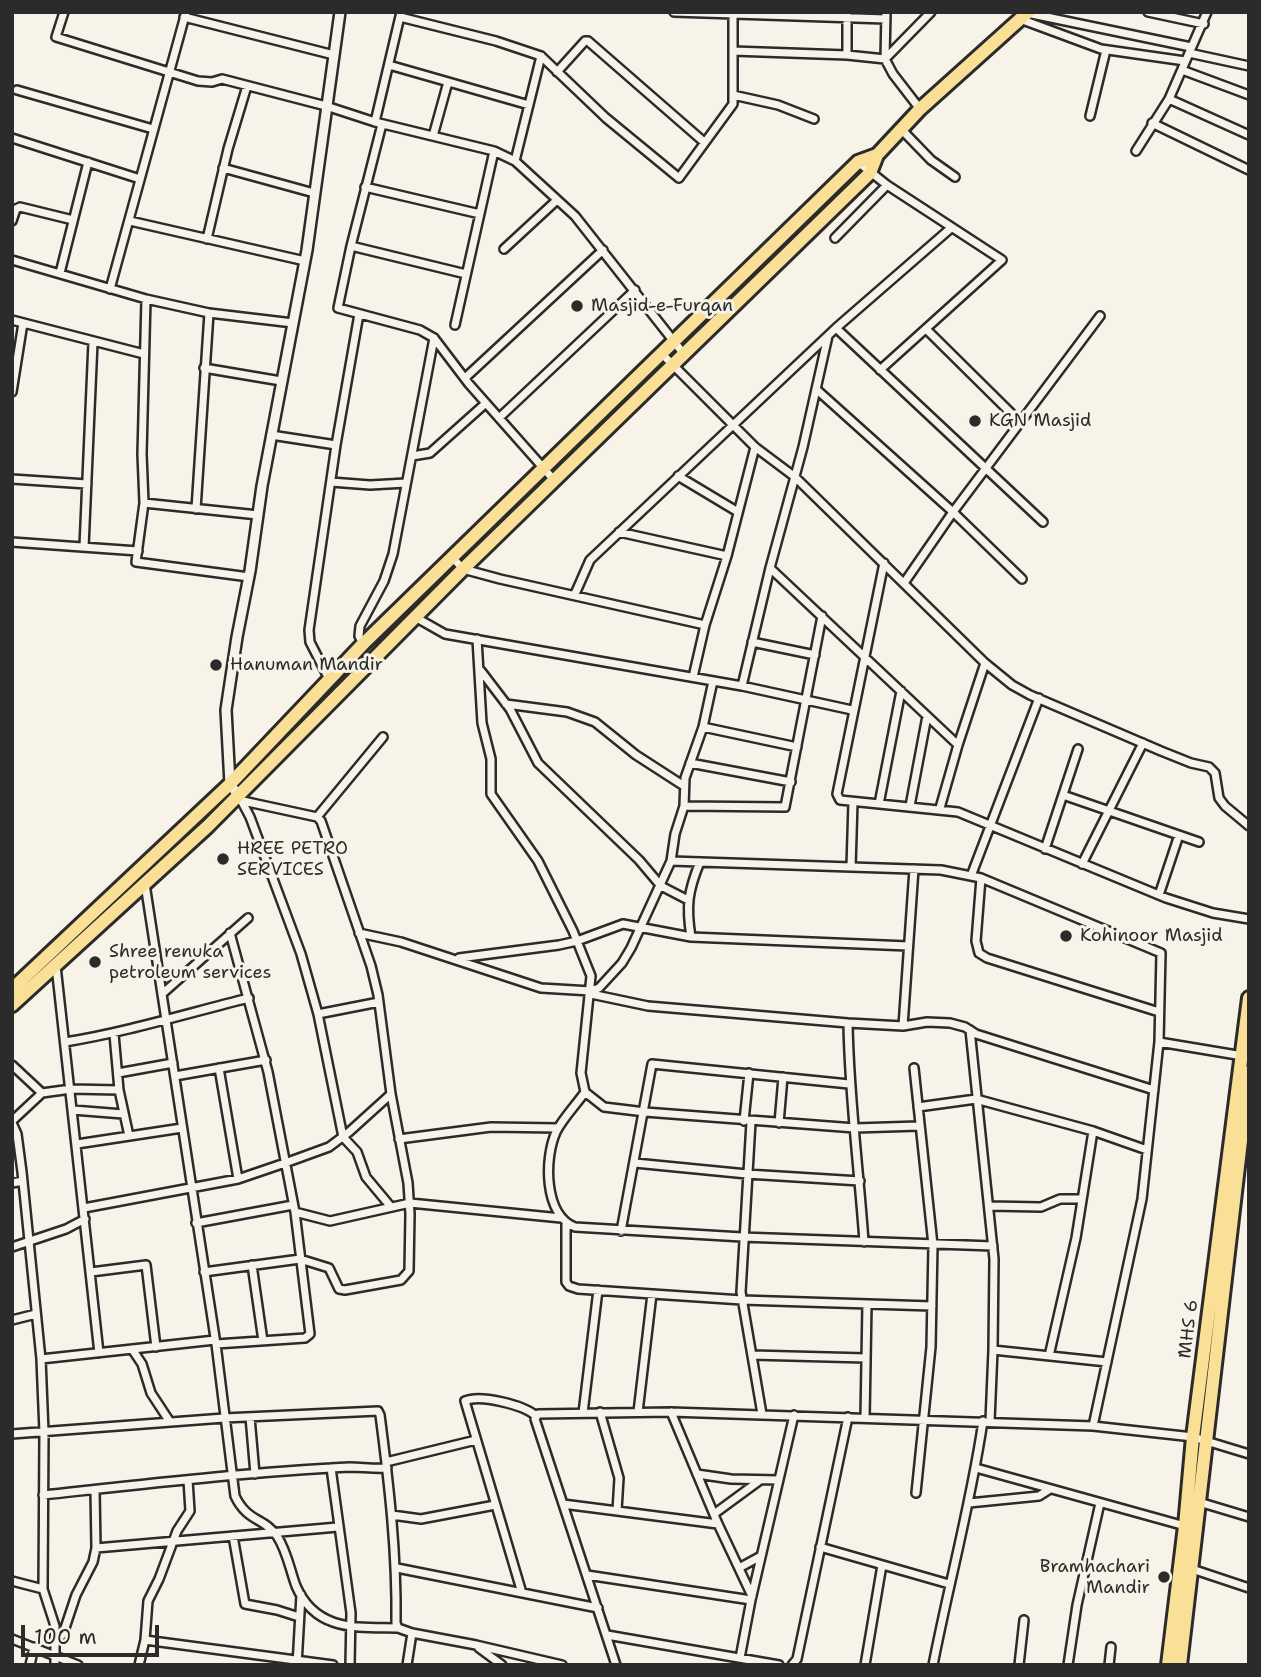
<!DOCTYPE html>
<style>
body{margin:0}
#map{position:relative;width:1261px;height:1677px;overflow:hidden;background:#f7f3e8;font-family:"Shantell Sans",sans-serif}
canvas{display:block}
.frame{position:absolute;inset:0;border:14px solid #2b2b2b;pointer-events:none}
.scale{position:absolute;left:21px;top:1625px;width:138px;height:32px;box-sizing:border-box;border:4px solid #2b2b2b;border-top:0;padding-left:9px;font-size:21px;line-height:24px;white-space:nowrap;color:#2b2b2b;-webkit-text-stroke:5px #f7f3e8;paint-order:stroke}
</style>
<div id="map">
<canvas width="1261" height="1677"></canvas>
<div class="frame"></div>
<div class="scale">100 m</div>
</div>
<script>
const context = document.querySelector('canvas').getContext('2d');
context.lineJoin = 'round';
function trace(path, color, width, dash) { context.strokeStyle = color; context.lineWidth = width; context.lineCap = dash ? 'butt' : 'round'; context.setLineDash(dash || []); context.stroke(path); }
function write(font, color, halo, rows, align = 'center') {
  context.font = font + ' "Shantell Sans",sans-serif'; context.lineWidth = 6; context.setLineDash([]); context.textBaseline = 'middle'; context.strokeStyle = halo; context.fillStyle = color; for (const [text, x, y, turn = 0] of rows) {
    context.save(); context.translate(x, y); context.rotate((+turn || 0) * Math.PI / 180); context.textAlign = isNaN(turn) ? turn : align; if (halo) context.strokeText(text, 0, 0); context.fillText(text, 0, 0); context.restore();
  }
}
const minor = new Path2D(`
 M64,12L56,37L198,81L212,82L222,79L326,106L375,122L494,151L515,161L575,216L683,353
 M674,12L886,19
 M886,12L885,59L893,74L920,109
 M1148,12L1204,24
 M1027,13L1191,47
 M184,17L334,55
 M400,17L496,41L541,56L606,118L679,178L733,104V12
 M1020,19L1101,49L1185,61
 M733,51L847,55L885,59L931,12
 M1189,53L1249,66
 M847,55V12
 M389,65L529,105
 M1182,70L1249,95
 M557,72L585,41H588L704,142
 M17,90L153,129
 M733,95L778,105L814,119
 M1169,99L1249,135
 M1090,116L1106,50
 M375,122L401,12
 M1152,123L1249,170
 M382,124L351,246L338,308L420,330L434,338L469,384L554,480
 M901,129L931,160L955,177
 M433,136L448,82
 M12,138L140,179
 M1136,151L1169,99L1207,12
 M515,161L541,56
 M858,162L887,185L1002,260L880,370
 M223,168L314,193
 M365,187L480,214
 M12,221L16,209L20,207L73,220
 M130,221L305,261
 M835,238L887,185
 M207,239L228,149L247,86
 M351,246L466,274
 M504,249L557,200
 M12,260L146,299L209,313L293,323
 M60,273L88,162
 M110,289L186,12
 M146,299L142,454L144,503L136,562L249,577
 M12,320L144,354
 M455,325L494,151
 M836,328L1043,522
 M926,329L1021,423
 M663,355L755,447L795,477L985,663L1012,685L1030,695L1161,751L1191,763L1209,767L1215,773L1219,798L1225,806L1249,826
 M204,368L281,381
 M465,378L603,250
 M816,389L953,512L1022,579
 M12,392L23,323
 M499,418L635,290
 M271,435L336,445
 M412,456L430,453L486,403
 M678,476L738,512
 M12,479L87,484
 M331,482L370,485L406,483
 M144,503L258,515
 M196,509L209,313
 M619,532L727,556
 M12,542L138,551
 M84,547L93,342
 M452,557L463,569L500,579L705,625
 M884,563L837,794L840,800L958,812L1166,898L1213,913L1249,919
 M770,568L958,745
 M904,583L953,512L1100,316
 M575,594L590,560L836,328L951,228
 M415,617L445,634L742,686L852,710
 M477,639L482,723L491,759V794L538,861L573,931L591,976L581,1073L585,1092L604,1107L645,1112L855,1128L919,1126
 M752,642L815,655
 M363,644L359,636L360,626L384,581L393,554L434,338
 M481,671L510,709L538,763L639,860L661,886L688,900
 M693,677L705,625L727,556L755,447
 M329,679L310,642L309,630L336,445L359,314
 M742,686L770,568L803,447L828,336
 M506,704L567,712L595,722L636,755L684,786
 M703,727L797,747
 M690,763L791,782
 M1063,795L1199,842
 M241,800L250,817L301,954L318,1014L343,1137L357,1152L366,1177L391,1207
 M879,804L901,691
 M684,806L785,807L822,616
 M910,806L927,716
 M940,808L958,745L985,663
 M317,817L383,737
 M1045,849L1078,749
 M671,861L941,870L981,878L1161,953L1159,1042L1142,1199L1093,1426
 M1082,864L1143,743
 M851,867L853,802
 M971,876L1039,698
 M981,878L976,941L979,953L987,958L1159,1012
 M145,884L216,1344L235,1496C247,1522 265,1518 277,1536C287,1551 290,1570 296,1586C316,1632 357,1627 398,1628
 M1159,895L1179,835
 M359,933L401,942L541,988L591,991L599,988L622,963L631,948L671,861L675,834L684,806L685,778L703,727L713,681
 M691,937C686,906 688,891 700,862
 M459,958L559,945L577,941L623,924L691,937L908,946
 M56,966L99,1353
 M162,994L248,918
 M591,994L648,1006L848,1023L903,1026L927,1022L950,1023L965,1027L976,1034L1154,1090
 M318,1014L379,1002
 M848,1023C849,1096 859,1169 864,1242
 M903,1026L914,869
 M970,1030L994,1259L993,1350L990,1421
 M114,1034L119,1090L129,1136
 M65,1042C127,1032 188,1013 249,998
 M1159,1042L1249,1057
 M12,1065L42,1093L71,1089L119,1090
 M219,1068L238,1179
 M914,1068L933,1245L931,1347L916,1493
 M118,1073L173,1063
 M175,1076L266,1060
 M585,1092C576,1105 563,1118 556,1132C544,1159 544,1215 575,1227L742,1237L993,1246
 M918,1107L976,1099L1093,1131L1147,1150
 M73,1110L123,1114
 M12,1121L42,1093
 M744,1121L749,1073
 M751,1122L741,1292L762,1414
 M12,1123L17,1134L22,1172L41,1359L44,1432L43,1589L55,1626V1665
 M779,1123L783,1077
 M399,1139L491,1127L558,1128
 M77,1144L182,1128
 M635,1163L747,1174L860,1181
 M12,1183L23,1181
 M989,1206L1041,1207L1060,1199H1082
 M84,1208L238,1179L285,1163L329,1147L349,1132L391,1094
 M295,1212L330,1221L410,1203L561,1218
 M196,1223L293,1205
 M566,1224V1282L569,1286L578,1289L742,1300L932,1306
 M621,1231L652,1064L849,1084
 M12,1247L66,1229L85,1219
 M252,1265L263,1341
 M91,1272L146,1265L156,1347
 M204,1272L300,1259L329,1268L339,1289L345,1290L401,1280L409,1271L410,1214L408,1183L391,1094L378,995L371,966L321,821L317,817L243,801
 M12,1320L36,1314
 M216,1344L305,1338L310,1334L295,1212L268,1072L230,933
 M132,1349L142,1364L151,1393L170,1422
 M993,1350L1107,1362
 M752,1355L866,1358
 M1049,1356L1076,1238L1093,1131
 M41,1359L215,1340
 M600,1412L619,1478L617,1511
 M638,1412L652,1294
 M671,1412L718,1524L752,1596
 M583,1413L598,1290
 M250,1417L255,1474
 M865,1418L867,1304
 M12,1434L224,1418L378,1411L380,1415C389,1484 397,1553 396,1623L398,1628L412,1633L476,1645L562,1665
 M386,1462L476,1440
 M331,1468L351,1613L350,1665
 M976,1468L1185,1526
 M697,1474L731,1479L779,1480
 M95,1490L96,1548L338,1527
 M43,1495C145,1484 247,1472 350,1467C362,1467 374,1469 387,1468
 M1199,1502L1249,1517
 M969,1503L1039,1496L1050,1489
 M563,1504L718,1524
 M714,1514L759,1481
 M392,1515L421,1519L495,1505
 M233,1536L245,1604L277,1610L299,1617
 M820,1547L949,1584
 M397,1568L598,1608
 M739,1568L761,1556
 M1192,1569L1249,1588
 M587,1575L751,1600L794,1415
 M12,1581L43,1589
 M522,1593L465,1401C480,1394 524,1405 536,1416
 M607,1635L779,1665
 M12,1639L78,1665
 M145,1640L333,1665
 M56,1641L63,1634L76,1595L93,1562L96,1548
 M479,1648L502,1665
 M740,1658L751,1600
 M30,1665L34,1647
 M139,1665L145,1640L148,1601L159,1579L177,1531L190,1511L188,1480
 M297,1665L301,1595
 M407,1665L412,1633
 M616,1665L535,1419L538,1414L671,1412L1093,1426L1193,1437L1249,1454
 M792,1665L797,1659L848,1417
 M865,1665L882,1565
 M933,1665C949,1583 971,1503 983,1421
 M1019,1665L1024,1620
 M1068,1665L1077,1605L1100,1503
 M1109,1665L1111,1647`);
const tertiary = new Path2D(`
 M238,795L230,784L226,710L237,637L250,571L262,486L307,250L340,12`);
const primary = new Path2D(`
 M12,989L230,784L363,644L858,162L877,155L920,109L1028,12
 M12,1005L208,826L463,569L870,173L877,155
 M1168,1665L1185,1526L1193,1437L1249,998
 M1180,1665L1249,1072`);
trace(minor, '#2b2b2b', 12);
trace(tertiary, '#2b2b2b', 14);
trace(primary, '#2b2b2b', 18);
trace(minor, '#f7f3e8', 7);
trace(tertiary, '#f7f3e8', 9);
trace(primary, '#fadf96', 12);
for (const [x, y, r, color] of [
 [577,306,7,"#2b2b2b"],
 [975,421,7,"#2b2b2b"],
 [216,665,7,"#2b2b2b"],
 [223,859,7,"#2b2b2b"],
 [1066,936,7,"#2b2b2b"],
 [95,962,7,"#2b2b2b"],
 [1164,1577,7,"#2b2b2b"]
]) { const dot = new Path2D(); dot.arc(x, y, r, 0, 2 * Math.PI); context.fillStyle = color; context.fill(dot); trace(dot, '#f7f3e8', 2.5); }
write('18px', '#2b2b2b', '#f7f3e8', [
 ["Masjid-e-Furqan",591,306],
 ["KGN Masjid",989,421],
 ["Hanuman Mandir",230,665],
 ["HREE PETRO",237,849],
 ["SERVICES",237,870],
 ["Kohinoor Masjid",1080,936],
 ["Shree renuka",109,952],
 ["petroleum services",109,973],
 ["Bramhachari",1150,1567,"right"],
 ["Mandir",1150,1588,"right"]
], 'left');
write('18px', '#2b2b2b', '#f7f3e8', [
 ["MHS 6",1189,1329,-83]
]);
</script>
